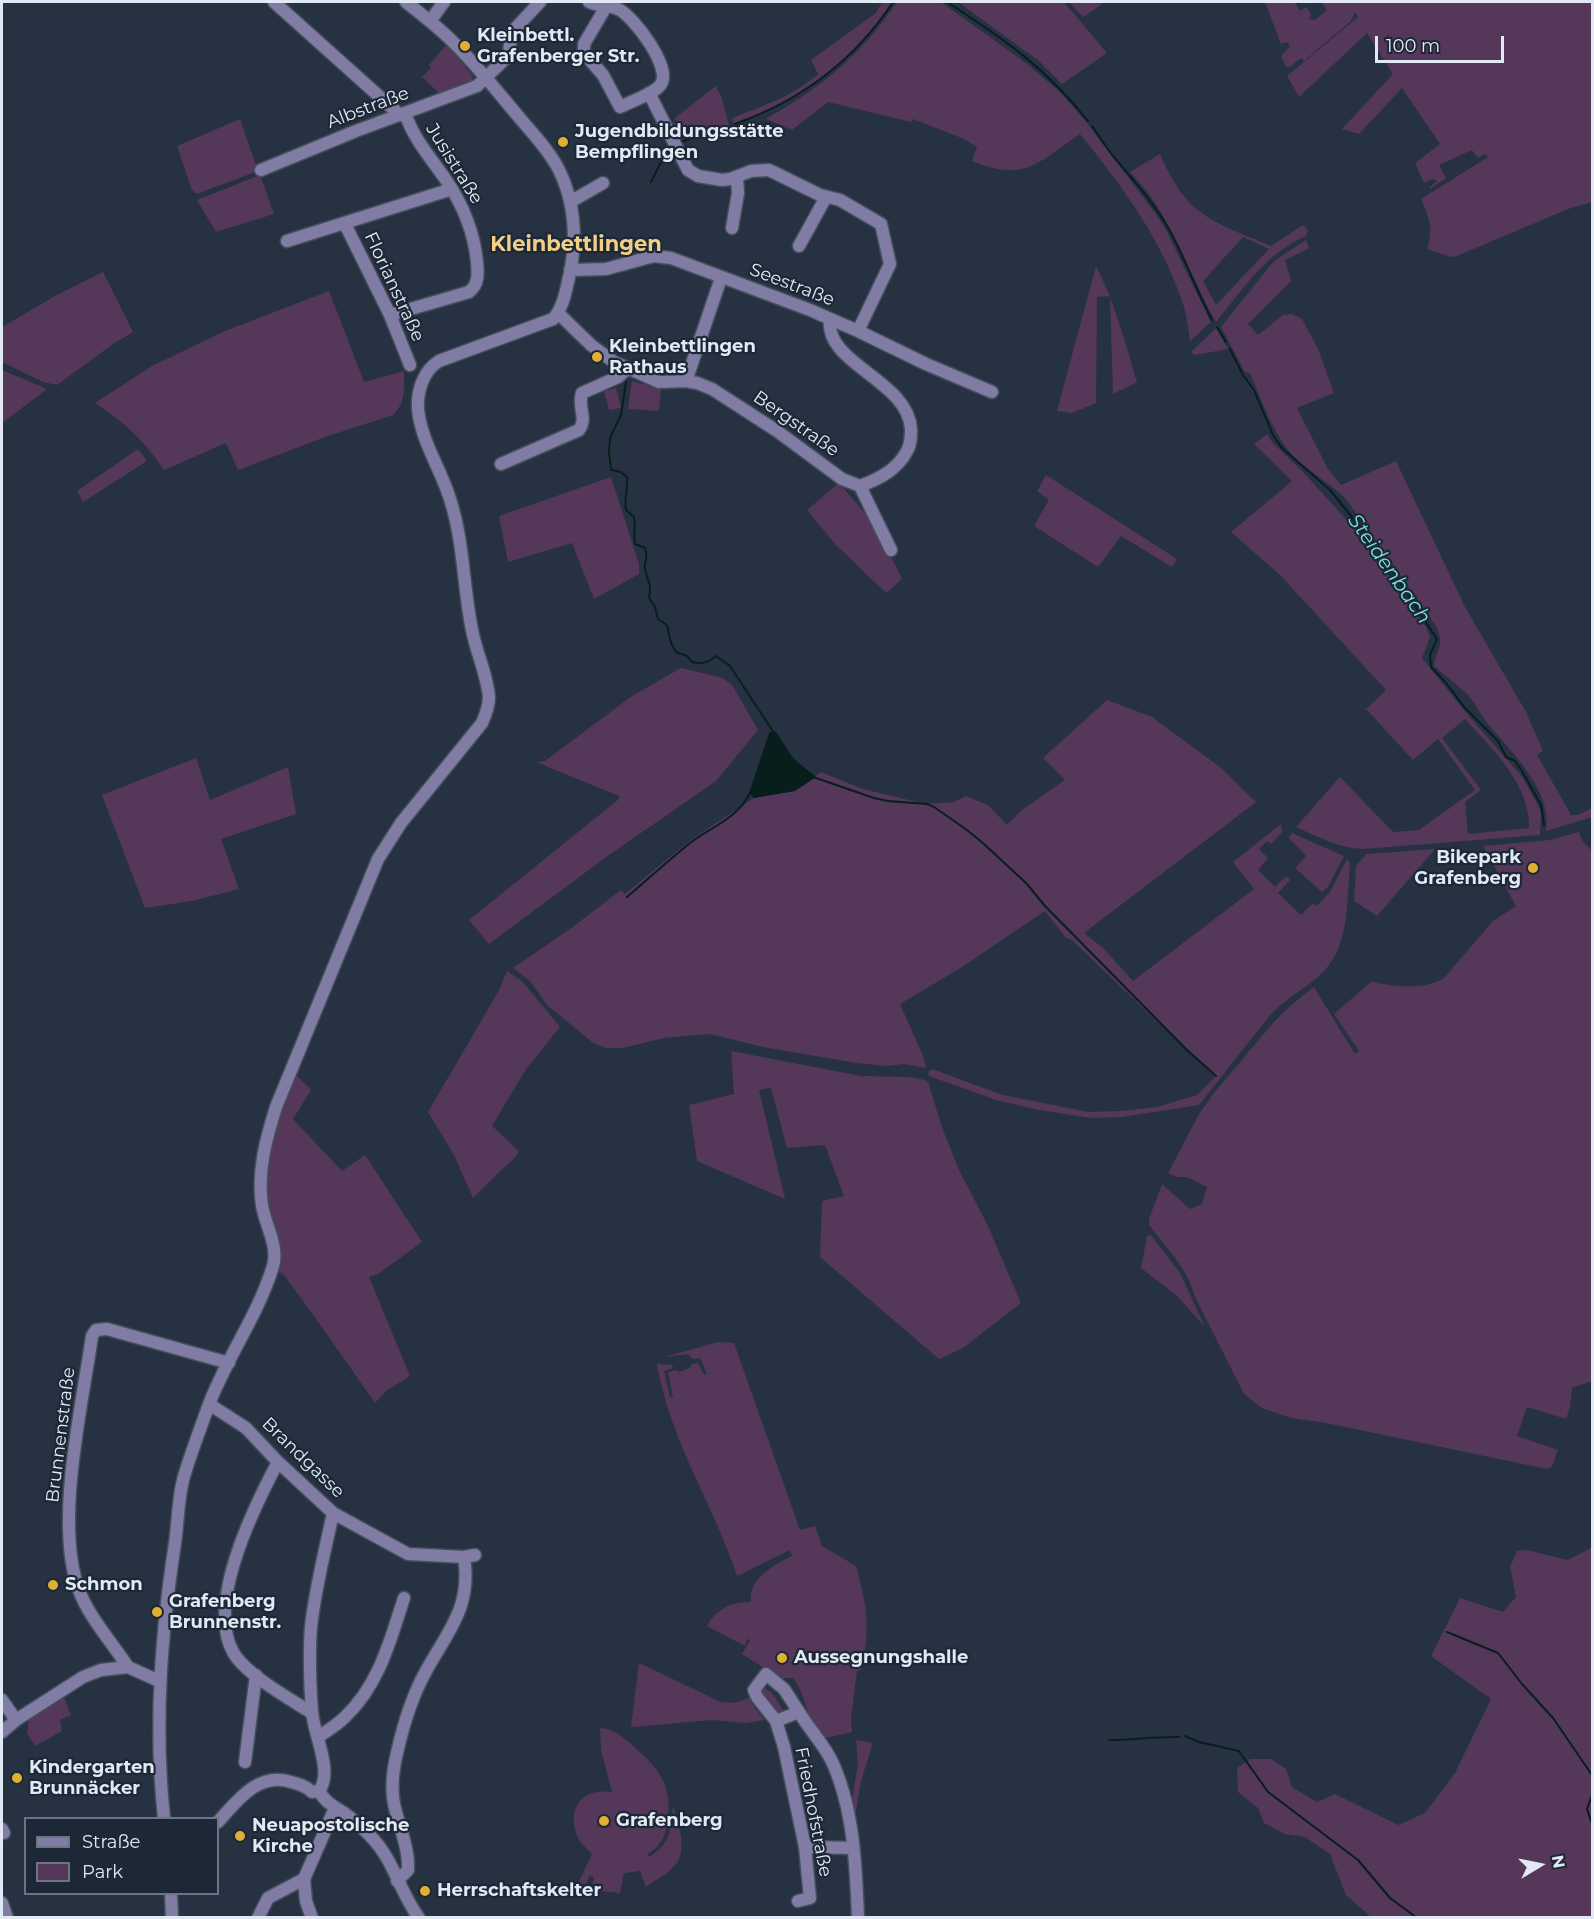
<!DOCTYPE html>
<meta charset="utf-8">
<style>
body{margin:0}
#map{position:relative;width:1594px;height:1919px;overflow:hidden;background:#263242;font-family:Montserrat,sans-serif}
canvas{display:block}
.frame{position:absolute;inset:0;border:3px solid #e1e9f4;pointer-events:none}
.legend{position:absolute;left:24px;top:1817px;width:195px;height:78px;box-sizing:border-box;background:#1d2837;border:2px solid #6b7583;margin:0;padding:8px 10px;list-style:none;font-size:18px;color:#e1e9f4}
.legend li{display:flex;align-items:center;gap:12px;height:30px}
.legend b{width:30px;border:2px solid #6b7583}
.north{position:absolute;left:1510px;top:1835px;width:60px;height:60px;-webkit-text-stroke:4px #1d2837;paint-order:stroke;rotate:80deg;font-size:16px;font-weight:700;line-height:24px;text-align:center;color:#e1e9f4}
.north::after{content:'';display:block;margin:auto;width:21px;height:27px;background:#e1e9f4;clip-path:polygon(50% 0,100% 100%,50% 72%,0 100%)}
.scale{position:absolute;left:1375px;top:36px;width:129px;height:27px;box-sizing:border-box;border:3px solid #e1e9f4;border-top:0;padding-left:8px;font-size:18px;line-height:21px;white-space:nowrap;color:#e1e9f4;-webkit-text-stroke:4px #1d2837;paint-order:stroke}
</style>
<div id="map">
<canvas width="1594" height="1919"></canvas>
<div class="frame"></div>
<ul class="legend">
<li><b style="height:8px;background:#807ca4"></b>Straße</li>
<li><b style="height:16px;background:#543759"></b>Park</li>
</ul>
<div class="north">N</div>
<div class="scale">100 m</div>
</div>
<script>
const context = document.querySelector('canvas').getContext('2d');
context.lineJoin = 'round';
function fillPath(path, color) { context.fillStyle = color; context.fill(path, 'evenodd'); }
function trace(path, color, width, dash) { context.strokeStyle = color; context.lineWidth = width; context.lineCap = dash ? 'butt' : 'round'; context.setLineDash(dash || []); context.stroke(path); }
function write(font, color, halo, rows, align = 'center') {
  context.font = font + ' Montserrat,sans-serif'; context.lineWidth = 4.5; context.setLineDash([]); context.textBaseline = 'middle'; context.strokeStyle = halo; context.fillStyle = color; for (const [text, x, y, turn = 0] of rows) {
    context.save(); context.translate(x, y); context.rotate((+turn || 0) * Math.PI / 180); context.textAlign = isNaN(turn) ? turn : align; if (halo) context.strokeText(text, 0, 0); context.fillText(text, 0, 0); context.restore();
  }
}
fillPath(new Path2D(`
 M882,2H893C868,40 833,75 793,98C775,108 754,115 734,123L732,118C763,106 793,96 818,74L811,60L876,13Z
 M897,2H941L1026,63L1060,92L1087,123L1155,213L1165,228L1211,322L1190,341C1188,329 1187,316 1183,304C1162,240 1122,186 1080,134C1038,162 1026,183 972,161L977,147L962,138L913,119L911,122L828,102L792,130L766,119C823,86 860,56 897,2Z
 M958,2H1064L1107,53L1062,84L1039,61Z
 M1069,2H1100L1101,5L1083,17Z
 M1265,2H1295L1300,11L1306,7L1311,14L1309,19L1315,20L1327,10L1321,2H1592V202L1568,209L1457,256L1451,257L1427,249C1434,229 1429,217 1421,199L1488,157L1485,154L1478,158L1472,150L1439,165L1446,178L1430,189V187L1437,181L1433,179L1424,183L1415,163L1440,144L1402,88L1359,134L1342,129L1393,74L1367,33L1299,97L1287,76L1358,17L1355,12L1351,21L1304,61L1301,58L1291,66L1286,67L1281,56L1290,46L1287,42L1281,44Z
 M447,44L473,76L471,82L441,95L422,77L431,68L429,65Z
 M716,86L722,99L729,125L680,140L673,124L676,121L675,118Z
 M240,119L258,171L197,194L192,190L177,146Z
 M1160,154C1168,173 1182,199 1199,211C1220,227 1248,236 1271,246L1303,225L1308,230L1306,236C1266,253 1243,289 1216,322C1193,281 1178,236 1151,197C1145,188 1137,180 1130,172ZM1243,237L1269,249L1216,305L1203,281Z
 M260,175L274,214L216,232L197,200Z
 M1306,240L1309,248L1285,260L1291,281L1248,324L1258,335L1283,315L1292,314L1302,319L1318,349L1334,393L1297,408L1328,469L1341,485L1396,461L1465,607L1526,712L1543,751L1537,755L1571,815H1578L1592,808V817L1546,831C1553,791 1511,752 1488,724C1480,714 1475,702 1466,693C1457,684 1444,675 1434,666C1436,646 1446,648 1436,626L1346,499C1328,481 1304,470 1288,450C1271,428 1261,399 1250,373L1245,372L1221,327L1274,261Z
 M1096,266C1115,303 1125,342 1137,382L1113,394L1110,296L1097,297L1096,403L1072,413L1057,411Z
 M103,272L133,332L113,344L57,385L43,382L2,362V327L55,296Z
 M329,291L364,382L404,371C404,388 406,403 393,415L328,436L238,470L226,443L164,470C144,440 125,423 95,403L152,366L225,331Z
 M1216,328L1228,349L1195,355L1191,352Z
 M2,370L47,389L2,423Z
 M632,381L661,389L659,411L628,409Z
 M616,388L621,408L609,410L604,391Z
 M1267,434L1272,442L1303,472L1355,529L1426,627L1430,637L1422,658L1468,715L1523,778L1541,811L1540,835L1363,849C1339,848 1318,837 1296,827L1340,777L1393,832L1419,830L1475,790L1438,739L1413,760L1366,709L1386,690L1280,575L1231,532L1292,481L1254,444ZM1465,719C1493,750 1530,784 1529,828L1468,834L1465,802L1481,790L1442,738Z
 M138,449L147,461L83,502L77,491Z
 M1046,475L1177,559L1172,567L1121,536L1098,567L1034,526L1049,500L1037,491Z
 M611,477L639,564V574L594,599L572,543L508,562L499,516Z
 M839,483L875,525L902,579L886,593L835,544L807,510Z
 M681,668L723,678L732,685L758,730L716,781L609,855L489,944L469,920L619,799V796L536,762L545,761L632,696Z
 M1107,700L1152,717L1220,767L1256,802L1084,933L1103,948L1133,981L1254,889L1233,862L1281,824L1282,832L1271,844L1267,841L1259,849L1268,858L1258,870L1275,887L1286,876L1290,880L1278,893L1301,915L1313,903L1317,906L1330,892L1347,859L1350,863C1347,897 1350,942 1325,970C1309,987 1287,997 1271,1014L1199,1105L1122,1117L1091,1118L1039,1110L996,1100L929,1076L928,1072L932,1069L1003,1095L1088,1112L1121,1111L1157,1107L1197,1095L1215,1077L1071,939L1066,938L1045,911L959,969L900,1004L923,1056L926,1068L904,1064L887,1066L856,1063L763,1047L710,1034L664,1038L623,1048H605L592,1042L547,1005L530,981L513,968L570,929L621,890L625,894L692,839L754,798L795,791L821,772L863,789L925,804L954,802L966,796L988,805L1007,825L1022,810L1065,780L1043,758Z
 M196,758L210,800L288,767L296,814L221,839L239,889L192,901L145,908L102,795Z
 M1579,832L1583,842L1592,851V1381L1572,1388L1570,1407L1566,1419L1527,1407L1517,1436L1558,1450L1552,1466L1547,1469L1326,1423L1291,1418L1262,1408L1244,1394L1196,1299L1189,1280L1179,1263L1149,1225V1219L1162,1184L1190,1209L1202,1204L1207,1187L1187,1177H1176L1168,1173L1199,1114L1214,1093L1273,1023L1290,1006L1314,987L1355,1054L1359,1051L1334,1014L1371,982C1393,986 1423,991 1444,978L1493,921L1516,906L1483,846L1550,840Z
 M1292,833L1344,856L1328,887L1322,892L1295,868L1306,856L1289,838Z
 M1435,849L1377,916L1354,901L1356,866L1366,854Z
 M507,971L522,981L560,1027L526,1069L492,1126L519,1151L517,1155L473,1198L454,1155L428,1112L498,992Z
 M731,1051L861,1076L909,1077L925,1080L928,1082L943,1130L959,1170L987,1224L1021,1303L963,1348L939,1359L820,1257L822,1201L844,1196L825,1145L787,1148L771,1088L759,1090L785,1199L697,1161L689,1105L734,1094Z
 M296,1075L311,1090L293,1119L342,1171L365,1155L422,1242L378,1274L369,1277L410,1376L386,1391L375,1403L314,1316L284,1275L277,1270C272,1233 262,1192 269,1154C274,1127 286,1100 296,1075Z
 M1151,1235L1180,1273L1205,1327L1176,1295L1141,1268L1147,1236Z
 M718,1342L734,1343L800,1530L815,1526L822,1546L856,1566C867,1608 871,1626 861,1670L857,1671L851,1719L852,1732L822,1739C805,1720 808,1697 793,1678H780L742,1654L750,1640L747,1639L745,1646L707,1626C716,1609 731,1602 751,1602C748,1578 774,1565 792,1556L790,1550L737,1576C713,1503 670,1441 657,1364L672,1365L673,1368L664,1371L670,1397H673L668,1372L676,1370L679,1372L690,1368L692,1364L698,1363L704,1375L707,1374L700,1358L693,1359L688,1354L664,1357Z
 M1591,1510H1592V1917H1371L1346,1895L1330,1854L1305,1837L1285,1834L1264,1823L1258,1808L1238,1792L1237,1768L1250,1759H1271L1286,1769L1292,1787L1317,1802L1335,1794L1398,1825L1425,1813L1455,1773L1491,1699L1431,1656L1460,1598L1503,1612L1516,1597L1510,1567L1517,1551L1527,1550L1568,1560L1591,1548Z
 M639,1663L721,1702C733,1704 741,1702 752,1696L753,1698L750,1701L764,1720L746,1723L712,1720L631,1727Z
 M763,1686L773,1694L785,1713L777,1715L760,1695V1687Z
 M64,1697L71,1715L60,1720L62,1731L35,1746L27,1733L29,1719L56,1702L59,1703L58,1701Z
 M600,1728C615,1729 621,1736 632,1745C658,1768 672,1783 668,1819C666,1835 662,1845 648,1854L649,1857C671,1844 671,1829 673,1806C678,1822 687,1847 677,1863C670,1873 655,1880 646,1887L640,1871L624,1873L620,1893L600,1891L591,1888L594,1878L590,1875L585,1886L578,1884L592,1854C589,1851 585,1847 582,1844C568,1825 571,1795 598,1792C602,1791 608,1792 612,1792L601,1750Z
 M856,1740L873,1743L861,1781L856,1811L850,1813L858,1764Z`), '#543759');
fillPath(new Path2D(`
 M772,731L776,732L794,759L816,777L795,791L754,798L749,793L769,733Z`), '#081e1c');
trace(new Path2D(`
 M947,2C1004,39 1045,67 1088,121
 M735,124C802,100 854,61 893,2
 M1092,126C1099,136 1106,147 1113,156C1134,181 1155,204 1171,233C1186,261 1197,292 1212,320
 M680,142L728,127
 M651,182L661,162L671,148
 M1217,327L1226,342
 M1230,349L1243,375L1254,390L1273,435L1282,448L1330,490L1377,548L1437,639L1430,655L1431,667L1446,683L1464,707L1498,741L1506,757L1515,761L1522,771L1541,805L1544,825
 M626,382L621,415L610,438L609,451L611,470L621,472L627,477C628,489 624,499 626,510L634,517C636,527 633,534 635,544L645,548C649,561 644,559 645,568C647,581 652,583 649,598L655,607L658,619L667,625L671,643L676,652L687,656L692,662C702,664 708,663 716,656L730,666L774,733
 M813,777L874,798L888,801L927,804L934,807L967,830L984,844L1026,883L1045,906L1186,1049L1216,1076
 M627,897C648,879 669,860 690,843C711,827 738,818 750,793
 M1447,1632L1498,1653L1522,1684L1553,1718L1592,1775
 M1185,1736L1199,1742L1239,1751L1268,1792L1358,1860L1390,1898L1417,1918
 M1109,1740C1133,1740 1155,1736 1179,1737
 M1592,1795L1587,1809L1592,1824`), '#081e1c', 2);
const minor = new Path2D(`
 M274,2L400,115
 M589,2C599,7 609,4 620,10C634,18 672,67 661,84C656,93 630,102 620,107L603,75L584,53V44L607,5
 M430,21L444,2
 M649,93L688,170L698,176L722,180L730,179L751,171L769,170L820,195L840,200L881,224L890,264L858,331
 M261,170L356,131L477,86L506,58L509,54L511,33L540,2
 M570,202L603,183
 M345,224L390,315L410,365
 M732,228L738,193L737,177
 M287,241L452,189
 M799,246L826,197
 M570,270L606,269L654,256L671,258L810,310L858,331L926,364L992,392
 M558,313L591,345L614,362L659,382L686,381L697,383L712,389L777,431L842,479L860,486
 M390,315L469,292C479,284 478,274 477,262C474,232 463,205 446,180C431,158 414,140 405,113
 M830,319C824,364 908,380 911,429C911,437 911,444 907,451C897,470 879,479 860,486
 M686,381L721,278
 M501,464L579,430C588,418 577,406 582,393L618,377L627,369
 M860,486L891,550
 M209,1404L246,1428L278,1462L333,1513L408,1554L464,1557L475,1555
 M278,1462C254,1507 206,1603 233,1652C245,1674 290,1699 312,1713
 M128,1667C113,1644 88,1616 79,1590C54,1524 82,1407 92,1336L96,1330L107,1329L229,1363
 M2,1700L16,1720
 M776,1721L799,1712C810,1731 826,1746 834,1766C854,1813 856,1868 858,1918
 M2,1732L16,1720L83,1677L101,1670L128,1667L159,1681
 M318,1737C327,1731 337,1725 345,1717C379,1685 390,1641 404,1598
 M245,1762L256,1675
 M319,1791C334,1771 313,1734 312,1711C310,1687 309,1650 311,1627C315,1589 325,1551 333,1513
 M319,1791C327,1805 335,1806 347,1815C356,1822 366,1831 374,1840C394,1862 401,1894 419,1918
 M164,1818C154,1725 161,1635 175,1543C178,1522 178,1500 183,1480C190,1455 200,1430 208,1407C226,1358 258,1316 273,1266C279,1246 265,1225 262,1205C257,1171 266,1139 276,1107L378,859L401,823L482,723C486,714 489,706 489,697C487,674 476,652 472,630C463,586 464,542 450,499C441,469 421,441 418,409C417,391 423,371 439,361L553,319C564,307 566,289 570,273C577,238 575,203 559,170C549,150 532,133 518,116C496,90 475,63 451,40C437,26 421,14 406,2
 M218,1822C237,1801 259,1771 291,1782C299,1784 306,1786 312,1792L319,1791
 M2,1829L4,1833
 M805,1847L853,1848
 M397,1881L408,1870V1862C407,1842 398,1823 394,1804C391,1788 393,1769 397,1753C403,1726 412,1696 426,1671C448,1631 472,1607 464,1557
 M171,1894L172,1918
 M798,1901L810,1898L805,1847L784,1747L776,1721L757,1697L754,1690L766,1674L784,1689L799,1712
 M2,1903L7,1918
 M258,1918L268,1898L304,1879
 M312,1918L306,1901L304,1879L335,1808`);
trace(minor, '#444f5e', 15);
trace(minor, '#807ca4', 12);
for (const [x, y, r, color] of [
 [465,46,6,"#e0b034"],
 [563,142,6,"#e0b034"],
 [597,357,6,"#e0b034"],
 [1533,868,6,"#e0b034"],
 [53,1585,6,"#e0b034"],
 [157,1612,6,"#e0b034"],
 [782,1658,6,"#e0b034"],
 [17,1778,6,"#e0b034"],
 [604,1821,6,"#e0b034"],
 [240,1836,6,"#e0b034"],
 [425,1891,6,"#e0b034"]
]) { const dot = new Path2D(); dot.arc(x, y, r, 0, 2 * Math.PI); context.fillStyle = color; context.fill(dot); trace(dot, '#1d2837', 2); }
write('bold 18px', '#e1e9f4', '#1d2837', [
 ["Kleinbettl.",477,36],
 ["Grafenberger Str.",477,57],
 ["Jugendbildungsstätte",575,132],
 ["Bempflingen",575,153],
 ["Kleinbettlingen",609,347],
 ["Rathaus",609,368],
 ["Bikepark",1521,858,"right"],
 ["Grafenberg",1521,879,"right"],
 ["Schmon",65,1585],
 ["Grafenberg",169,1602],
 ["Brunnenstr.",169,1623],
 ["Aussegnungshalle",794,1658],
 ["Kindergarten",29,1768],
 ["Brunnäcker",29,1789],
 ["Grafenberg",616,1821],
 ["Neuapostolische",252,1826],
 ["Kirche",252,1847],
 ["Herrschaftskelter",437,1891]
], 'left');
write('18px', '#e1e9f4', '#1d2837', [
 ["Albstraße",368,108,-21],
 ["Jusistraße",454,164,58],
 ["Seestraße",792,285,21],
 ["Florianstraße",394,287,65],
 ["Bergstraße",796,424,35],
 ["Brunnenstraße",61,1435,-83],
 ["Brandgasse",303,1458,44],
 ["Friedhofstraße",813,1812,79]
]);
write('italic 20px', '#7ae7dd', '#1d2837', [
 ["Steidenbach",1389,569,55]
]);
write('bold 21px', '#f1d086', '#1d2837', [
 ["Kleinbettlingen",576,245]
]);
</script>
